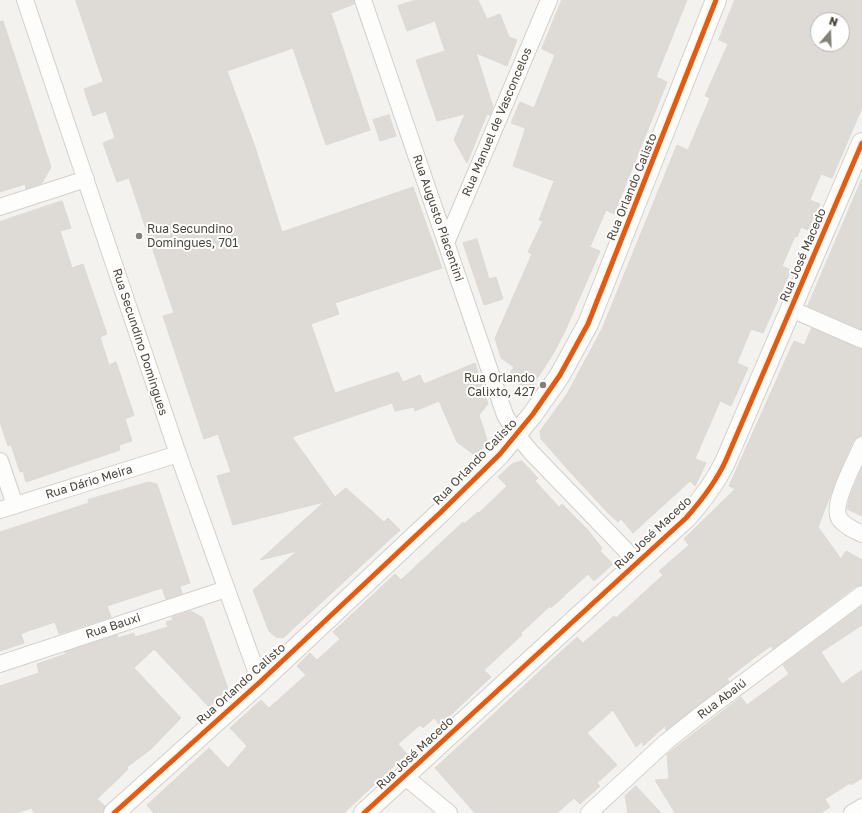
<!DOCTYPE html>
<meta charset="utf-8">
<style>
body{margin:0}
#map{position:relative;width:862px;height:813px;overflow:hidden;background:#f4f2ee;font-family:"Golos Text",sans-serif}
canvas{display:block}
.north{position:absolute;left:810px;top:12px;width:40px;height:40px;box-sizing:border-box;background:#fff;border:1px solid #b7b4b0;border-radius:50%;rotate:19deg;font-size:11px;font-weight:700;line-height:16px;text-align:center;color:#4b4439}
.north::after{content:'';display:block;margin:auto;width:14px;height:18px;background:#868178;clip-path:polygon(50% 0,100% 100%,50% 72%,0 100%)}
</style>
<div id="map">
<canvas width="862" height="813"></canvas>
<div class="north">N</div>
</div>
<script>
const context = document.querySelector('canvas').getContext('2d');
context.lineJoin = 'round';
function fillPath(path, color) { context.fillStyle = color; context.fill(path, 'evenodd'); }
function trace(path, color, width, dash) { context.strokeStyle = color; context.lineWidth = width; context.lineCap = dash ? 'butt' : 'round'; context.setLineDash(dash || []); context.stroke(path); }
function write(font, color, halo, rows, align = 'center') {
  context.font = font + ' "Golos Text",sans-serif'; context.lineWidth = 4; context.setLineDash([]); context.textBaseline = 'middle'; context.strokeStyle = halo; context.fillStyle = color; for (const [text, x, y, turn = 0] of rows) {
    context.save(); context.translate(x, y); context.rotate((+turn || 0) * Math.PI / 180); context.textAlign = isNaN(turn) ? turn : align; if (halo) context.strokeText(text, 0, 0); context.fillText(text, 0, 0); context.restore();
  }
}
const building = new Path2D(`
 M76,0H354V4L331,13L370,130L326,145L293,48L227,71L255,147L282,232L413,187L442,268L335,303L339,314L311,324L335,393L398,372L403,382L420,375L424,384L475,363L482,385L488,404L479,415L488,443L476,456L457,442L439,401L415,411L414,407L395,411L392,403L292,437L335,497L346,488L384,522L388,518L400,530L283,638L276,637L269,631L253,590L297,551L260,560L324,502L233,525L217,476L231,472L218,434L204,439L163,316L174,313L129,178L117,182L103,143L115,138L106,111L93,116L84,89L103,82Z
 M416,0H478L487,19L500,14L509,37L517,40L507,66L476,53L493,107L490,115L487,114L467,163L454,140L465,114L437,121L416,60L445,51L435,21L407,31L398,6Z
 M562,0H687L656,77L667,82L614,214L606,210L590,247L600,251L565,331L553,354L529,391L517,382L519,379L510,373L514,367L501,358L495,338L532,254L528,252L543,221L539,220L554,181L513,166L525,130V128L511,123L520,102L534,108L555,55L542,49Z
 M735,0H862V108L832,178L821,174L810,200L820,204L808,230L801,227L797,237L795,236L782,266L791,270L763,333L751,329L737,363L748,368L731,406L720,401L695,459L706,463L695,486L690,481L633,533L621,519L618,522L608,513L570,472L541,439L540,431L567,394L602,329L677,145L688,150L710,98L705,96L728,44L719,40ZM818,20H842V44H818Z
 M3,21L51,167L42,183L26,189L25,184L0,192V22Z
 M389,115L396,136L380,141L373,120Z
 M862,179V330L808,306Z
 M62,201L71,228L60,231L72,268L83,264L107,334L100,337L109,365L116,362L134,415L125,419L132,441L119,445L120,450L26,482L23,471L20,472L11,445L8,446L0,422V222Z
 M477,239L489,279L496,277L503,299L484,305L463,243Z
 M812,328L862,349V436L857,437L853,441L837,478L818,527L841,559L846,551L862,560V585L856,586L773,649L771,646L754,658L727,679L729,682L666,730L665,726L643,746V741L636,747L613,710L587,733L617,765L597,783L600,786L580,804L574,798L557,813H475L435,768L577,637L583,643L614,616L616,618L663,575L659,571L689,545L684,539L735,489L729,486L794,341L804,345Z
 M522,461L538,478L535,481L559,507L562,504L587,529L602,548L600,551L613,564L594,581L588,574L551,608L550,606L521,633L522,635L484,670L491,677L440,725L434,718L423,728L420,725L398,744L407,754L344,813H154L147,805L209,748L228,768L247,746L230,728L261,700L269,708L306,675L297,666L310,653L317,660L340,639L333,632L395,574L401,580L463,522L464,524L478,512L479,513L507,486L498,477L512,464Z
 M862,468V516L847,509L850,496Z
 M149,482L157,484L190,583L180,586L182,594L166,599L162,588L107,606L111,617L59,634L55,622L28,631L21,634L24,643L0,651V532L89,503L88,500Z
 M862,606V625L821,652L842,684L862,670V778L851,785L850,783L825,799L830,807L821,813H675L655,780L669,779L667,754L741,697L747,705L789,674L783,665Z
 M191,611L203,618L228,689L209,707L154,649L134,668L181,718L151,749L127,767L128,769L118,779L97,799L105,806L103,813H34L32,808L16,813H0V686L39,673L37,664L66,654L65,652L117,635L118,638L134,633L135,637L168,627L166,622L173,620L172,617Z
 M636,786L661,813H628L625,796Z`);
fillPath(building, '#dedbd6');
trace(building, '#dcd9d4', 1);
const minor = new Path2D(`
 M25,0L178,454L260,682
 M363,0L505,415L517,435L531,452L637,562
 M0,207L86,179
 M446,243L549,0
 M791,309L862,340
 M862,445C856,460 831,504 839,518C844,526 854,530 862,534
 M0,461L15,505
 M0,510L178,454
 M0,664L226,589
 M404,776L449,813
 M589,813L666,742L700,715L862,594
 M852,813L862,807`);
const tertiary = new Path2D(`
 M114,813L260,682L441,512L500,454L533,414L560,375L588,324L716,0
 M364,813L686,518C702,500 716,482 726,460L862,143`);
trace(minor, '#d2d0cb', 18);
trace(tertiary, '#d2d0cb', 22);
trace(minor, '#fdfdfc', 16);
trace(tertiary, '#fdfdfc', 20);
trace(new Path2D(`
 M114,813L260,682L441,512L500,454L533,414L560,375L588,324L716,0
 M364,813L686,518C702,500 716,482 726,460L862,143`), '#e8590c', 5);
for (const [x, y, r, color] of [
 [139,236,4,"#868178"],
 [543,385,4,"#868178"]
]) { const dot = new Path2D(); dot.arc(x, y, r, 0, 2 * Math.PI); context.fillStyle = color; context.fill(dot); trace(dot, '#fff', 1.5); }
write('12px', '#4b4439', '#fff', [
 ["Rua Manuel de Vasconcelos",497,122,-67],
 ["Rua Orlando Calisto",632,187,-68],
 ["Rua Augusto Piacentini",438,218,71],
 ["Rua José Macedo",803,255,-67],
 ["Rua Secundino Domingues",140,342,72],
 ["Rua Orlando Calisto",475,462,-46],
 ["Rua Dário Meira",89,482,-17],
 ["Rua José Macedo",653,533,-43],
 ["Rua Bauxi",113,626,-18],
 ["Rua Orlando Calisto",241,684,-42],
 ["Rua Abaiú",722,699,-37],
 ["Rua José Macedo",415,753,-43]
]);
write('12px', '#4b4439', '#fff', [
 ["Rua Secundino",147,229],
 ["Domingues, 701",147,243],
 ["Rua Orlando",535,378,"right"],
 ["Calixto, 427",535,392,"right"]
], 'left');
</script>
